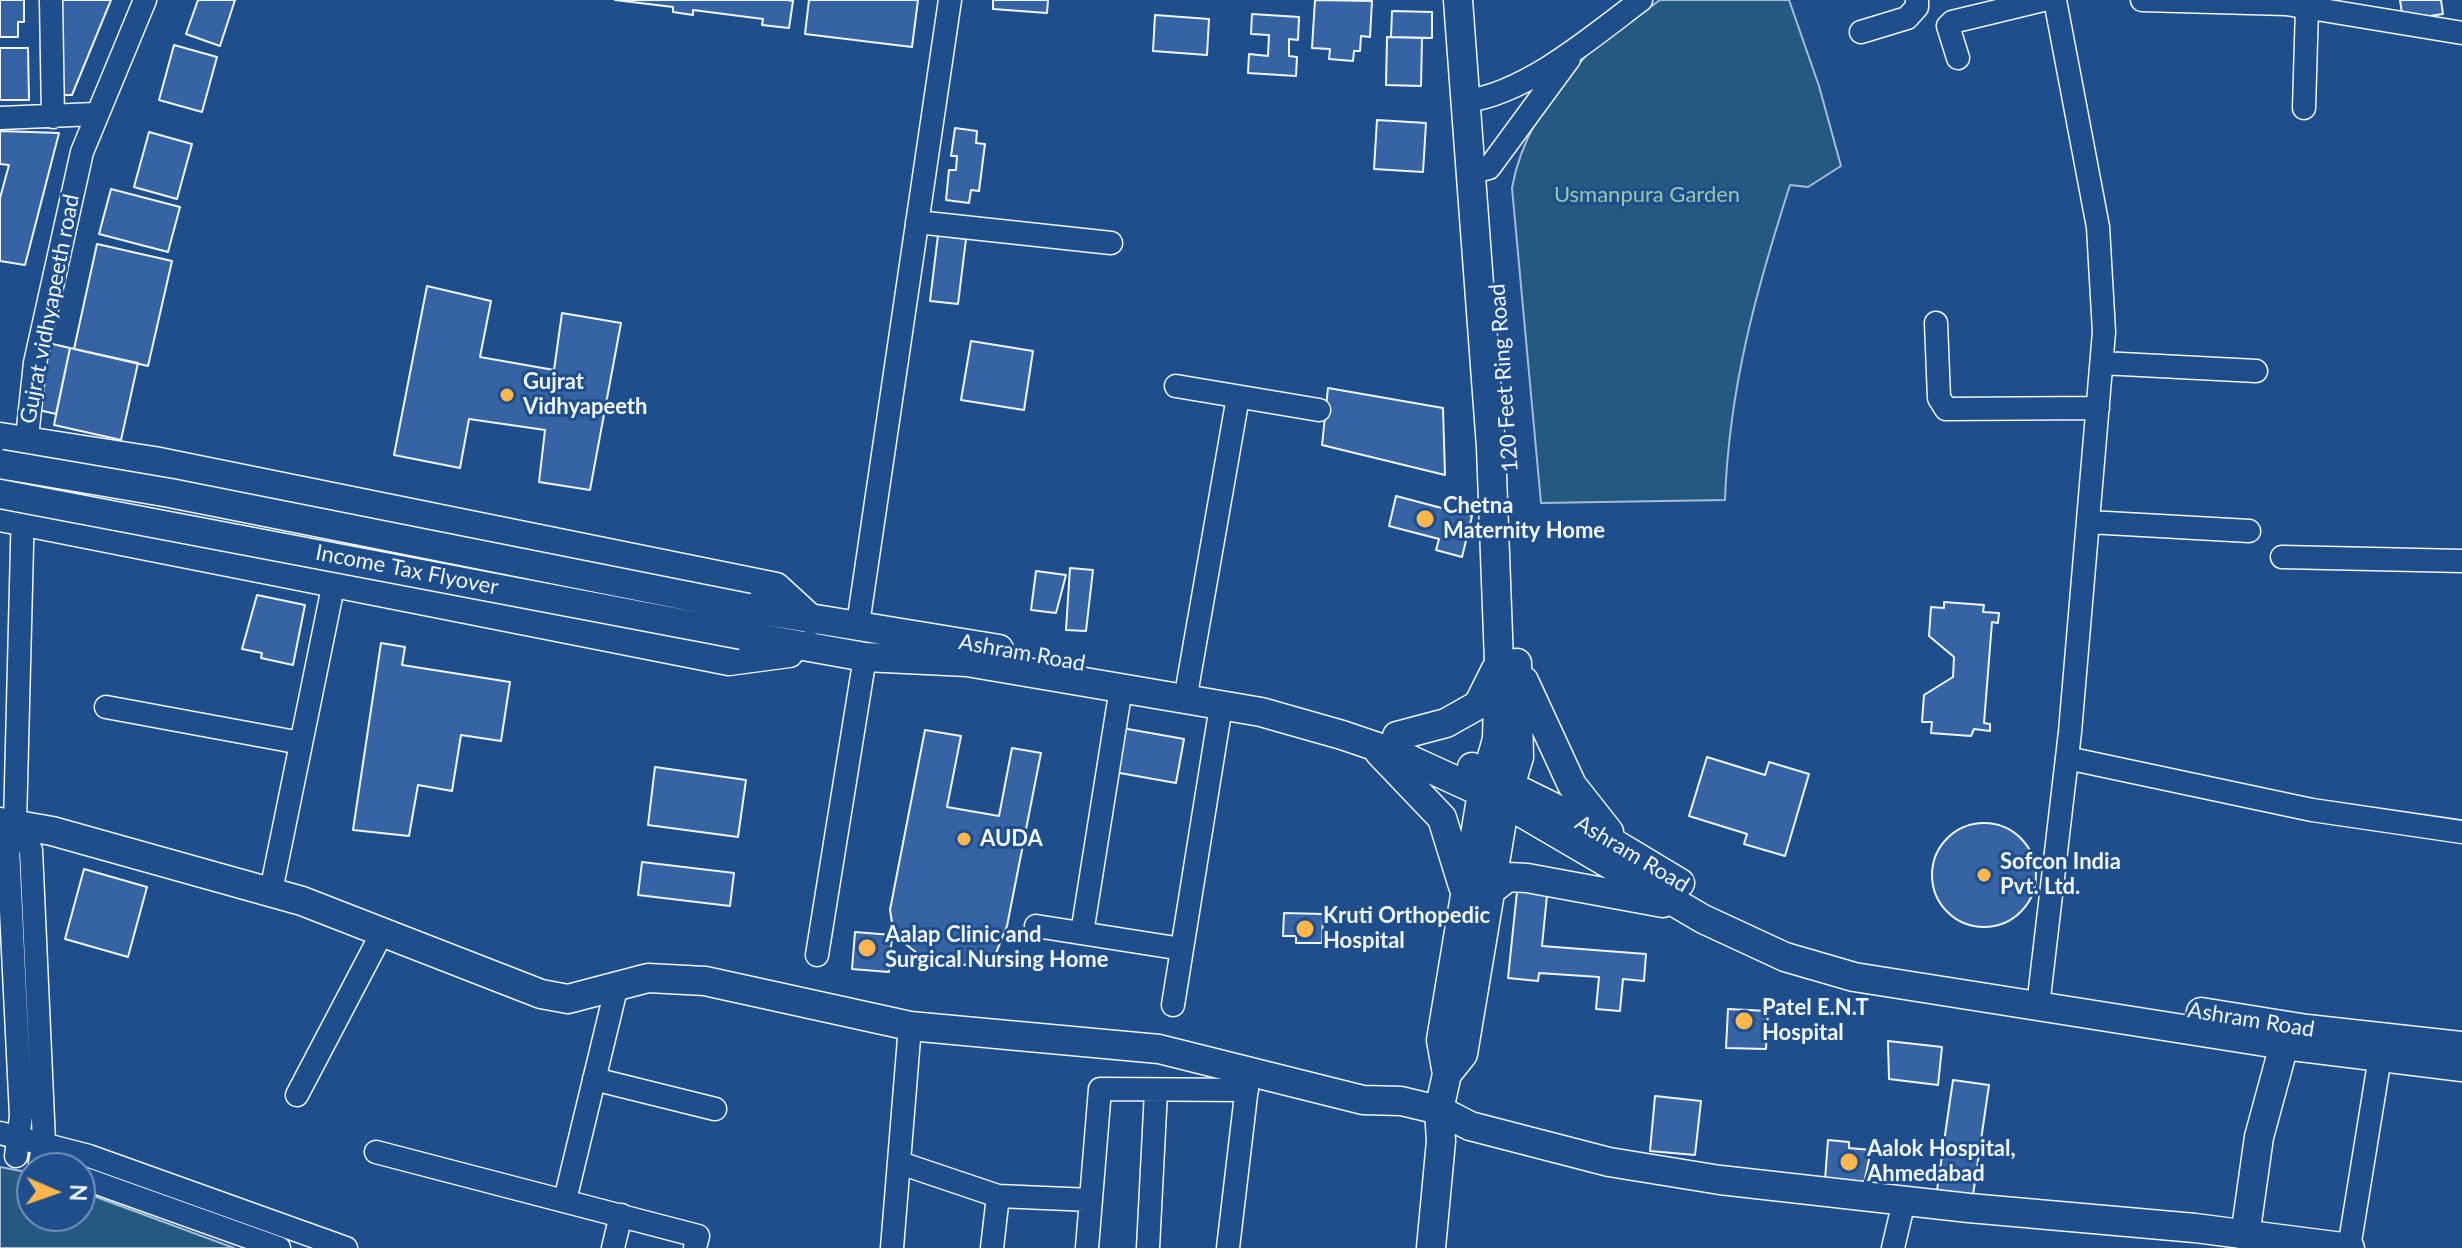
<!DOCTYPE html>
<style>
body{margin:0}
#map{position:relative;width:2462px;height:1248px;overflow:hidden;background:#1f4e8c;font-family:Lato,sans-serif}
canvas{display:block}
.north{position:absolute;left:16px;top:1152px;width:80px;height:80px;box-sizing:border-box;background:#1f4e8c;border:2px solid #7391ba;border-radius:50%;rotate:92deg;font-size:22px;font-weight:700;line-height:32px;text-align:center;color:#f2f6ff}
.north::after{content:'';display:block;margin:auto;width:28px;height:36px;background:#ffb74d;clip-path:polygon(50% 0,100% 100%,50% 72%,0 100%)}
</style>
<div id="map">
<canvas width="2462" height="1248"></canvas>
<div class="north">N</div>
</div>
<script>
const context = document.querySelector('canvas').getContext('2d');
context.lineJoin = 'round';
function fillPath(path, color) { context.fillStyle = color; context.fill(path, 'evenodd'); }
function trace(path, color, width, dash) { context.strokeStyle = color; context.lineWidth = width; context.lineCap = dash ? 'butt' : 'round'; context.setLineDash(dash || []); context.stroke(path); }
function write(font, color, halo, rows, align = 'center') {
  context.font = font + ' Lato,sans-serif'; context.lineWidth = 6; context.setLineDash([]); context.textBaseline = 'middle'; context.strokeStyle = halo; context.fillStyle = color; for (const [text, x, y, turn = 0] of rows) {
    context.save(); context.translate(x, y); context.rotate((+turn || 0) * Math.PI / 180); context.textAlign = isNaN(turn) ? turn : align; if (halo) context.strokeText(text, 0, 0); context.fillText(text, 0, 0); context.restore();
  }
}
const green = new Path2D(`
 M1660,0H1789L1819,86L1841,166L1808,187L1790,185C1756,291 1729,388 1725,500L1541,503L1512,188C1521,137 1551,92 1586,56C1607,34 1636,18 1660,0Z
 M0,1167L32,1173V1216H80V1191L234,1248H0Z`);
fillPath(green, '#245a82');
trace(green, '#a8bbd7', 2);
const building = new Path2D(`
 M0,0H24V22H18V37H0Z
 M61,0H111L72,95H61Z
 M198,0H235L220,46L186,34Z
 M615,0H787L793,1L789,28L762,25L763,19L693,10V15L673,12V7Z
 M809,0H918L912,47L805,34Z
 M993,0H1048L1047,13L993,9Z
 M1315,0L1372,1L1370,37L1361,36L1360,51H1354L1353,61L1329,59L1330,49L1312,48Z
 M2400,0H2441L2443,14L2403,20Z
 M1392,11L1432,12V38L1391,37Z
 M1252,14L1299,17L1298,40L1289,39V56L1297,57L1296,76L1248,73L1249,54L1268,56L1269,35L1251,34Z
 M1155,15L1209,19L1207,55L1153,51Z
 M1387,37L1422,38L1421,86L1386,85Z
 M174,45L217,57L202,112L159,100Z
 M0,48H28L29,100H0Z
 M1377,120L1426,123L1423,172L1374,169Z
 M955,128L977,131L976,143L985,144L979,191L971,190L969,203L946,200L949,170H956L957,156H951Z
 M0,131L59,133L25,265L0,261V198L9,165L0,164Z
 M149,132L192,144L177,199L134,187Z
 M111,189L180,207L168,252L99,234Z
 M938,235L966,239L958,304L930,301Z
 M97,244L172,261L148,366L74,349Z
 M427,286L491,301L480,357L554,370L562,313L621,323L590,490L539,482L545,430L469,419L460,468L394,455Z
 M971,341L1033,351L1024,410L961,400Z
 M44,342L70,348L56,414L30,408Z
 M70,348L138,363L121,440L54,425Z
 M1328,388L1443,408L1445,475L1322,445Z
 M1396,496L1472,516L1462,557L1436,550L1439,539L1389,526Z
 M1070,568L1093,570L1086,631L1066,630Z
 M1036,571L1066,575L1056,613L1031,610Z
 M257,595L305,605L293,665L261,658L262,653L242,649Z
 M1944,602L1984,605L1983,612L1999,613L1998,623L1992,622L1984,723L1990,724V731L1974,729L1971,736L1931,733L1932,722H1922L1924,695L1953,677L1954,657L1929,636L1931,607L1944,608Z
 M381,643L405,647L402,665L510,682L501,741L461,735L452,791L418,785L409,836L353,830Z
 M1122,728L1184,739L1176,783L1114,772Z
 M925,730L961,736L947,807L999,816L1012,748L1041,753L1007,926L996,953L971,964L946,967L922,957L894,935L890,910Z
 M1707,757L1765,775L1769,762L1809,774L1785,856L1744,844L1747,834L1689,816Z
 M655,767L746,780L738,837L648,825Z
 M1932 875a52 52 0 1 1 104 0a52 52 0 1 1-104 0Z
 M642,862L734,873L730,906L638,895Z
 M84,869L147,887L128,957L65,939Z
 M1518,882L1548,885L1542,946L1646,954L1644,981L1623,979L1620,1011L1596,1009L1599,977L1539,973L1538,981L1508,978Z
 M1284,913L1323,914L1322,943H1296V936H1283Z
 M855,932L892,935L889,972L852,969Z
 M1728,1009L1768,1011L1766,1049L1726,1048Z
 M1888,1041L1942,1047L1938,1085L1889,1079Z
 M1953,1080L1989,1085L1973,1195L1937,1190Z
 M1655,1096L1701,1101L1695,1155L1650,1151Z
 M1828,1140L1849,1142V1148L1871,1150L1864,1183L1825,1180Z`);
fillPath(building, '#3563a3');
trace(building, '#f2f6ff', 2);
const minor = new Path2D(`
 M51,0L53,117
 M2142,0L2286,4L2285,0
 M2286,4L2462,33
 M1861,32L1907,18L1917,7V0
 M1958,58L1948,26L1952,22L2043,0
 M1467,101C1528,92 1592,37 1641,0
 M2304,108L2307,8
 M0,118L95,114
 M1471,172L1489,168L1569,59
 M917,222L1111,243
 M1936,323L1939,398L1946,409L2098,408
 M2102,363L2256,371
 M1176,386L1319,410
 M25,456L35,363L82,152L145,0
 M2089,522L2249,531
 M2282,557L2462,561
 M858,624L950,0
 M1188,683L1238,397
 M106,707L301,743
 M2067,758L2312,810L2462,832
 M15,824L31,850L44,1142L40,1163
 M271,891L334,582
 M1036,926L1182,949
 M1082,933L1121,688
 M817,955L865,657
 M1173,1005L1221,706
 M2038,1006L2070,732L2104,332L2098,227L2055,0
 M594,1079L715,1109
 M297,1095L383,931
 M0,1133L89,1156L346,1248
 M376,1152L698,1236L695,1248
 M16,1156L21,1116L8,848L15,824L23,506
 M900,1163L998,1196
 M80,1177L279,1248
 M565,1200L617,985
 M613,1248L621,1215
 M892,1248L910,1026
 M992,1248L998,1196L1091,1200
 M1087,1248L1100,1089L1247,1090
 M1148,1248L1156,1091
 M1228,1248L1248,1078
 M1893,1248L1904,1201
 M2349,1248L2380,1057`);
const major = new Path2D(`
 M0,437L154,461L776,587L812,620
 M0,517L729,661L789,653
 M748,608L999,649
 M742,635L865,657L967,662L1261,712L1342,735L1398,754L1505,803L1703,919L1785,957L1854,977L2284,1045L2462,1067
 M1524,681L1572,785L1609,832
 M1397,736L1446,723L1478,705L1496,669
 M1379,752L1442,818L1463,886
 M1472,767L1557,809L1680,883
 M0,822L52,831L302,901L541,994L568,999L648,978L705,981L910,1026L1159,1049L1363,1100L1401,1101L1439,1110L1447,1074L1441,1040L1482,793L1497,739L1499,662L1491,447L1458,0
 M1490,891L1508,877L1527,878L1663,903
 M2201,1012L2307,1029L2462,1046
 M1447,1074L1463,1054L1505,803L1519,757L1517,663
 M1439,1110L1470,1126L1609,1162L1720,1180L1969,1208L2195,1228L2350,1248
 M2245,1236L2259,1137L2284,1045
 M1431,1248L1441,1141L1439,1110`);
trace(minor, '#f2f6ff', 25);
trace(major, '#f2f6ff', 31);
trace(minor, '#1f4e8c', 22);
trace(major, '#1f4e8c', 28);
const majorBridge = new Path2D(`
 M0,464L170,493L748,608
 M0,494L742,635`);
trace(majorBridge, '#f2f6ff', 31, []);
trace(majorBridge, '#1f4e8c', 28);
for (const [x, y, r, color] of [
 [507,395,8,"#ffb74d"],
 [1425,519,10,"#ffb74d"],
 [964,839,8,"#ffb74d"],
 [1984,875,8,"#ffb74d"],
 [1305,929,10,"#ffb74d"],
 [867,948,10,"#ffb74d"],
 [1744,1021,10,"#ffb74d"],
 [1849,1162,10,"#ffb74d"]
]) { const dot = new Path2D(); dot.arc(x, y, r, 0, 2 * Math.PI); context.fillStyle = color; context.fill(dot); trace(dot, '#1f4e8c', 3); }
write('22px', '#97c8a6', '#1f4e8c', [
 ["Usmanpura Garden",1647,195]
]);
write('22px', '#f2f6ff', '#1f4e8c', [
 ["Gujrat vidhyapeeth road",50,309,-79],
 ["120 Feet Ring Road",1504,378,-94],
 ["Income Tax Flyover",407,570,11],
 ["Ashram Road",1022,653,10],
 ["Ashram Road",1632,854,31],
 ["Ashram Road",2251,1020,9]
]);
write('bold 22px', '#f2f6ff', '#1f4e8c', [
 ["Gujrat",523,382],
 ["Vidhyapeeth",523,407],
 ["Chetna",1443,506],
 ["Maternity Home",1443,531],
 ["AUDA",980,839],
 ["Sofcon India",2000,862],
 ["Pvt. Ltd.",2000,887],
 ["Kruti Orthopedic",1323,916],
 ["Hospital",1323,941],
 ["Aalap Clinic and",885,935],
 ["Surgical Nursing Home",885,960],
 ["Patel E.N.T",1762,1008],
 ["Hospital",1762,1033],
 ["Aalok Hospital,",1867,1149],
 ["Ahmedabad",1867,1174]
], 'left');
</script>
